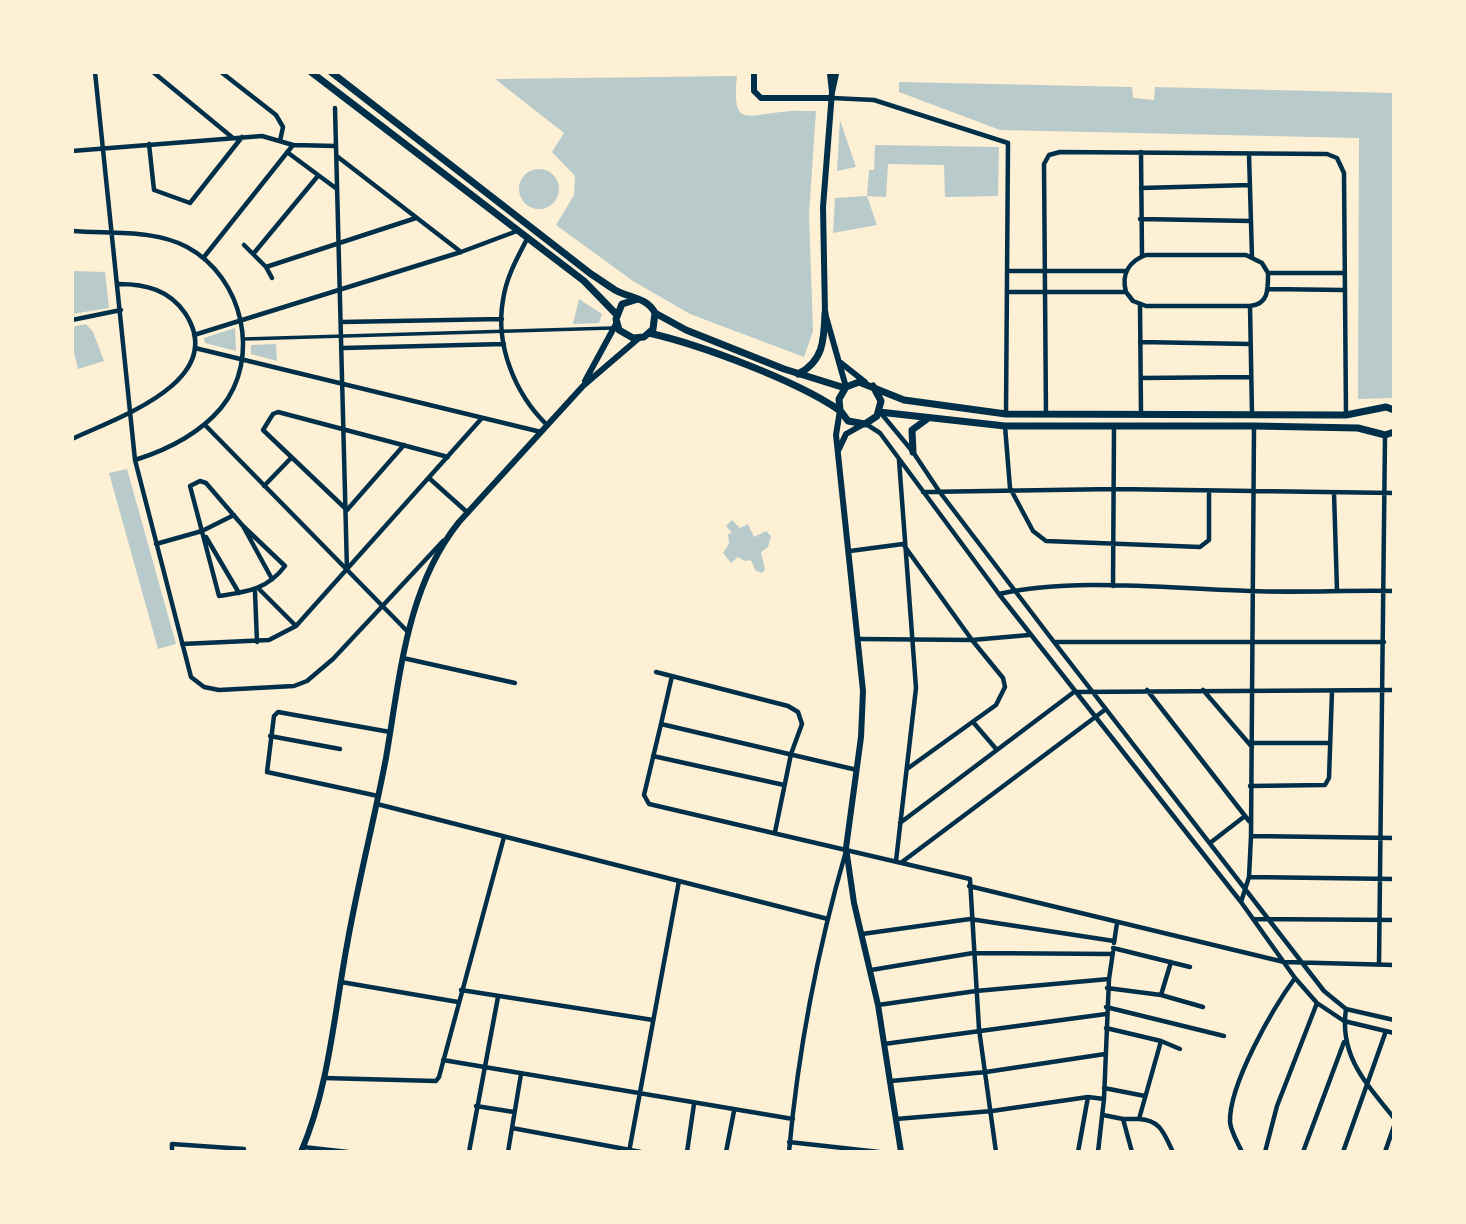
<!DOCTYPE html>
<style>
body{margin:0}
#map{position:relative;width:1466px;height:1224px;overflow:hidden;background:#fdf0d5;font-family:"DM Sans",sans-serif}
canvas{display:block}
.frame{position:absolute;inset:0;border:74px solid #fdf0d5;pointer-events:none}
</style>
<div id="map">
<canvas width="1466" height="1224"></canvas>
<div class="frame"></div>
</div>
<script>
const context = document.querySelector('canvas').getContext('2d');
context.lineJoin = 'round';
function fillPath(path, color) { context.fillStyle = color; context.fill(path, 'evenodd'); }
function trace(path, color, width, dash) { context.strokeStyle = color; context.lineWidth = width; context.lineCap = dash ? 'butt' : 'round'; context.setLineDash(dash || []); context.stroke(path); }
fillPath(new Path2D(`
 M737,76C732,126 744,116 781,112C793,110 805,111 816,111L809,214L813,331L804,357L690,314L633,281L556,225L574,195L575,176L552,152L564,133L495,79Z
 M899,82L1132,87L1133,98L1154,100L1155,87L1394,93V398L1358,399L1359,138L1000,130L899,92Z
 M840,120L856,167L837,171Z
 M875,145L999,147L998,196L945,197L944,165L888,164L886,197L867,196L877,225L833,233L835,198L867,196L869,170H874Z
 M519 189a20 20 0 1 1 40 0a20 20 0 1 1-40 0Z
 M72,271L105,272L109,308L72,314Z
 M579,299L602,314L599,323L573,324Z
 M86,324L93,332L104,361L78,369L72,345V327Z
 M235,328L236,351L205,343L204,338Z
 M276,344L277,361L251,354V345Z
 M127,469L176,644L158,649L109,473Z
 M732,520L740,528L748,524L754,537L766,531L771,536L768,547L761,552L765,570L761,573L755,570L751,560L745,561L738,557L731,563L723,553L729,544L728,534L732,533L726,526Z`), '#b9caca');
trace(new Path2D(`
 M244,339L612,328`), '#003049', 3.5);
trace(new Path2D(`
 M95,72L135,460L191,677L204,687L219,690L294,686L307,681L333,659L443,541
 M153,72L233,138
 M221,72L276,115L283,127L280,141
 M832,98L874,100L1008,143L1006,413
 M335,108L347,570
 M149,144L154,190L190,203L242,137
 M72,151L262,136L293,145L336,146
 M287,152L337,189
 M1141,152L1142,256
 M1249,154L1252,257
 M338,157L461,252
 M1141,188L1250,185
 M1140,219L1251,221
 M72,231C110,234 153,229 187,247C243,277 262,358 221,408C199,434 167,450 135,460
 M527,239C517,258 506,278 503,300C495,345 515,394 547,425
 M244,245L266,267L272,278
 M254,253L317,177
 M204,257L293,145
 M266,267L416,218
 M1007,271H1126
 M1268,289L1343,290
 M1007,292H1126L1133,301L1146,306H1250C1269,304 1268,289 1268,273H1343
 M1126,292C1121,274 1129,261 1146,255H1246L1262,263L1268,273
 M1140,304L1141,414
 M1250,306L1252,414
 M72,320L121,310
 M342,322L502,319
 M194,335L461,252L517,231
 M1140,342L1250,344
 M195,348L541,432
 M343,348L504,344
 M1141,378L1250,377
 M880,412L913,452L939,491L1054,642L1324,991L1346,1009L1394,1020
 M1046,415L1044,164L1049,155L1060,152L1327,154L1337,158L1344,173L1346,415
 M866,424L880,433L999,594L1241,902L1295,978L1317,1003L1344,1021L1394,1033
 M205,425L408,632
 M1005,426L1010,488L1033,531L1046,541L1200,547L1209,540V492
 M72,439C116,418 230,381 185,313C169,290 146,284 119,284
 M404,445L347,510L263,430L273,414L278,412L448,457
 M429,478L468,513
 M264,486L291,458
 M923,492L1115,489L1394,493
 M1334,493L1337,590
 M243,526L285,566C267,590 246,592 219,596L190,486L200,481L206,483L243,526L272,579
 M206,537L239,593
 M156,544L202,531L234,515
 M850,551L903,544L972,640L1003,678L1005,687L996,705L907,769
 M1113,586L1114,427
 M259,589L296,626
 M255,592L257,642
 M999,594C1073,577 1173,589 1250,591C1298,593 1346,590 1394,591
 M859,639L972,640L1029,635
 M1054,642H1384
 M182,644L269,640L296,626L482,418
 M403,658L515,683
 M656,672L788,706L798,712L802,724L791,754L775,832
 M1147,690L1249,821
 M1203,690L1252,747
 M973,722L997,750
 M661,724L672,676
 M270,736L340,749
 M1252,743H1329
 M653,756L784,785
 M857,770L661,724L644,795L649,804L970,879L979,1029L996,1152
 M1250,786L1325,785L1329,778L1332,691
 M378,796L267,772L274,716L278,712L390,732
 M377,804L828,919
 M900,823L1074,692L1394,690
 M1251,836L1394,838
 M1210,843L1245,816
 M896,861L916,688L899,460
 M902,862L1106,709
 M1249,877L1394,879
 M969,886L1284,962L1394,965
 M1241,902L1249,877L1251,836L1254,427
 M1253,919L1394,920
 M862,934L970,919L1114,941
 M1114,943L1117,923
 M1113,948L1190,967
 M1379,964L1385,436
 M871,970L973,953L1112,954
 M1109,979L1113,952
 M341,982L458,1002
 M1107,988L1161,995L1203,1007
 M461,990L653,1020
 M1161,995L1171,962
 M878,1005L976,991L1109,979L1104,1099
 M1106,1007L1224,1036
 M1346,1009C1339,1056 1366,1083 1394,1118
 M1106,1028L1161,1041L1139,1119H1123
 M1161,1041L1180,1049
 M884,1044L1106,1014
 M443,1060L793,1119
 M324,1078L436,1081L439,1077L504,837
 M891,1081L986,1072L1105,1054
 M1104,1088L1145,1096
 M476,1106L514,1112
 M1103,1115L1123,1119L1132,1152
 M896,1119L992,1111L1088,1097L1104,1099L1098,1152
 M1139,1119C1161,1120 1164,1134 1173,1152
 M512,1128L641,1152
 M789,1142L879,1152
 M303,1147L348,1152
 M172,1152V1144L244,1149
 M469,1152L498,997
 M508,1152L521,1074
 M629,1152L679,881
 M687,1152L694,1104
 M726,1152L734,1111
 M789,1152C798,1051 818,948 846,851
 M1078,1152L1088,1097
 M1242,1152C1238,1143 1231,1132 1230,1122C1229,1084 1273,1008 1295,978
 M1265,1152L1277,1106L1317,1003
 M1303,1152L1344,1042
 M1343,1152L1386,1031
 M1385,1152L1394,1126`), '#003049', 4.5);
trace(new Path2D(`
 M754,72V91L761,98H831
 M830,74L832,92L836,74
 M832,92L823,207L825,313L846,387
 M841,363L865,382
 M585,381L616,324
 M840,410L836,435L863,691L861,737L846,848L854,903L878,1005L901,1152
 M839,449L846,434L862,425
 M301,1152C329,1087 334,1015 347,945C358,882 374,821 386,758C400,677 406,588 459,522L583,386L639,338`), '#003049', 6);
trace(new Path2D(`
 M311,72L584,281L616,314
 M331,72L591,274C599,279 607,285 615,290C629,298 647,297 655,313L653,329L644,337L633,338L619,330L616,319L622,304L638,299
 M655,313L686,330L784,369L845,388
 M649,333C701,345 795,380 839,410
 M798,374C824,361 824,339 825,313
 M873,386L881,401L877,416L865,424L848,421L840,410L839,399L846,387L859,382L904,400L1006,414L1346,415L1386,407L1394,410
 M879,412L1005,426H1254L1358,428L1385,435L1394,432
 M913,452L912,430L927,419`), '#003049', 7);
</script>
